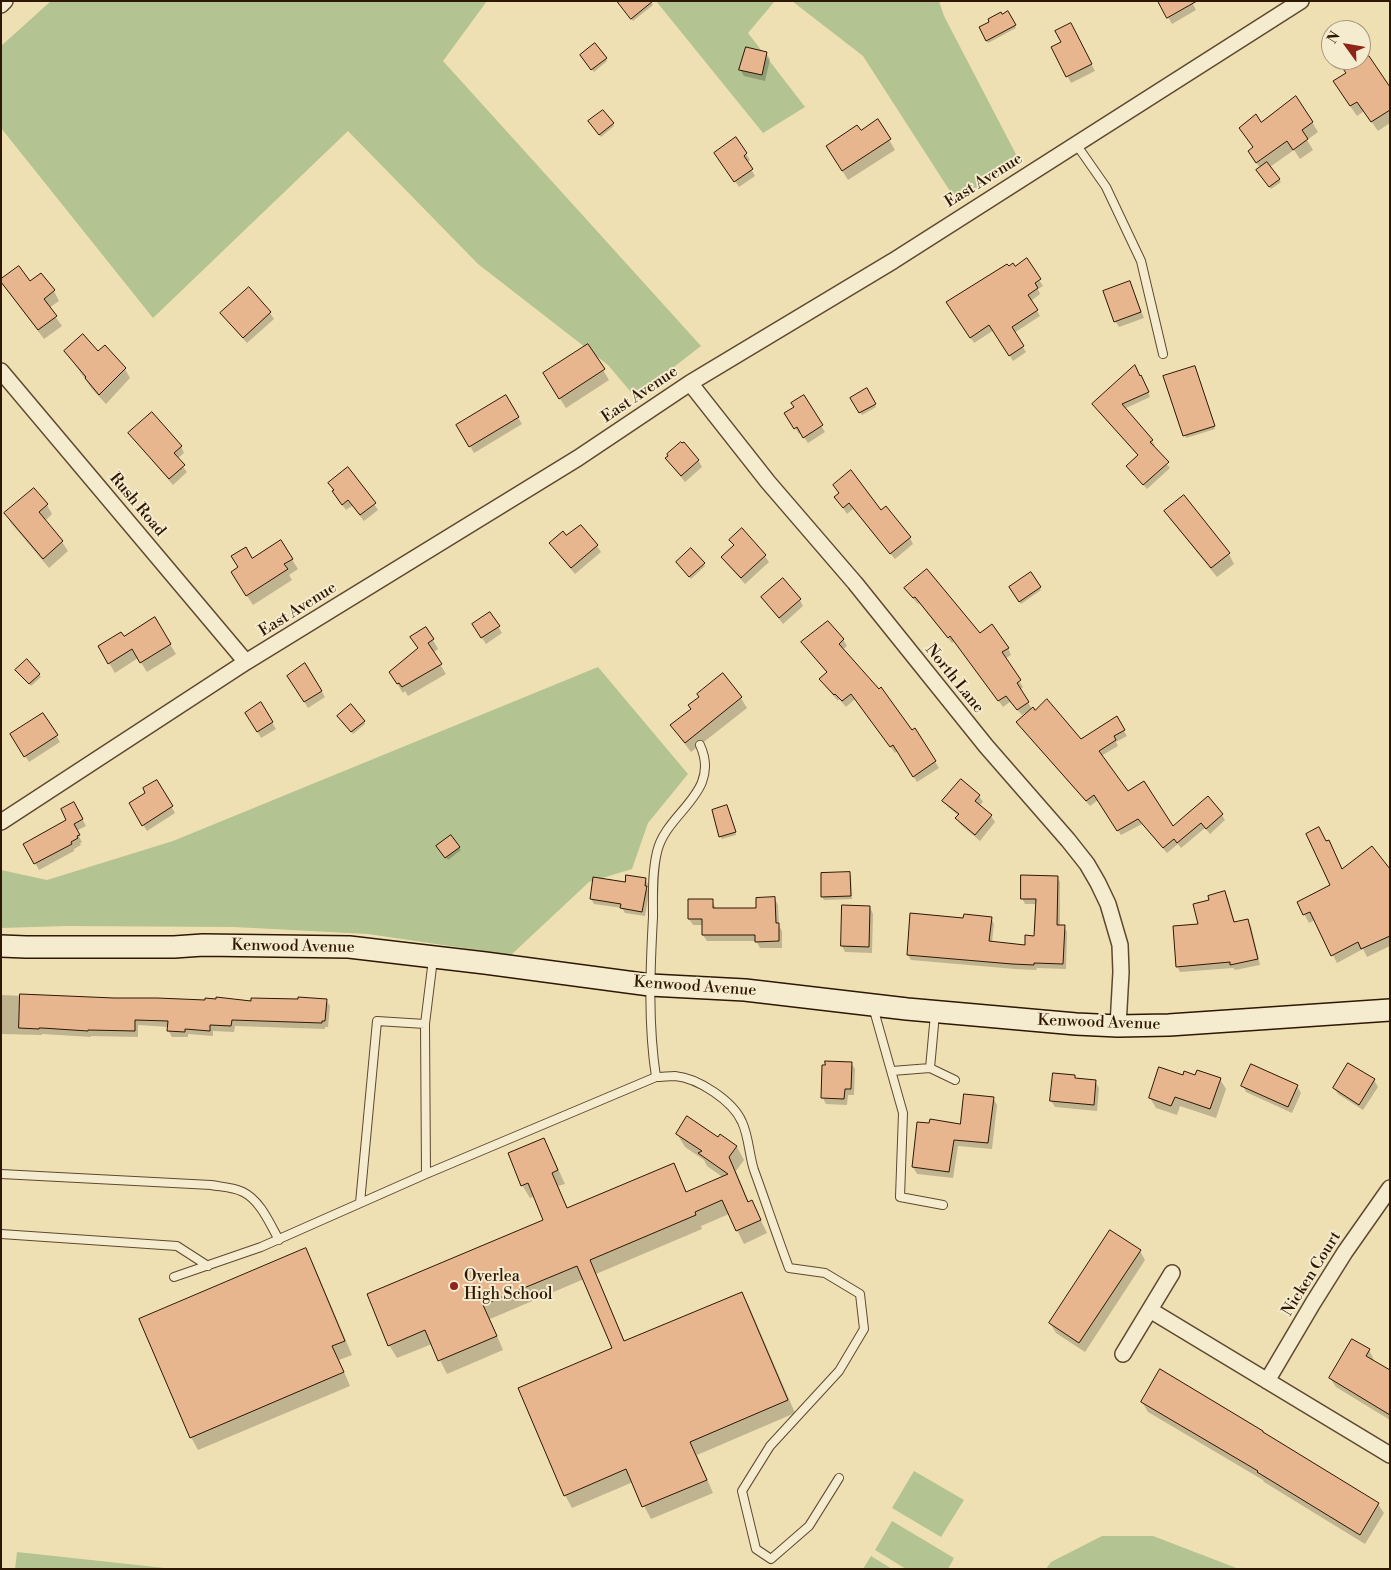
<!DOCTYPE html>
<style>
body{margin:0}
#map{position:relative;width:1391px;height:1570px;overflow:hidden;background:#efe0b4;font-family:"Libre Bodoni",serif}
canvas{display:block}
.frame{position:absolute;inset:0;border:2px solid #2e1703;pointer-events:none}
.north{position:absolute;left:1321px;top:20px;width:50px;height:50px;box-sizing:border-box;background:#f5ebce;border:1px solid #a5967d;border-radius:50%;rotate:302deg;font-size:14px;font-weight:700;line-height:20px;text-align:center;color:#2e1703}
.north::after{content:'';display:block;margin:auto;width:18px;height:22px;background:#8f2418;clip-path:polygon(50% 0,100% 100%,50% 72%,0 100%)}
</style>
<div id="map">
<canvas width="1391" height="1570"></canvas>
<div class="frame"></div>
<div class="north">N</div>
</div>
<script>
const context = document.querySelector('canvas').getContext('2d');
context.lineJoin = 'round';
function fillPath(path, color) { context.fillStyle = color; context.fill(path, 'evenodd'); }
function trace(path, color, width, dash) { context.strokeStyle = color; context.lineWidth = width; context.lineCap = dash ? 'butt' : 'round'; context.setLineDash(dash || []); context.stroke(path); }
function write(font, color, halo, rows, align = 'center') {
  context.font = font + ' "Libre Bodoni",serif'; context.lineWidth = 4; context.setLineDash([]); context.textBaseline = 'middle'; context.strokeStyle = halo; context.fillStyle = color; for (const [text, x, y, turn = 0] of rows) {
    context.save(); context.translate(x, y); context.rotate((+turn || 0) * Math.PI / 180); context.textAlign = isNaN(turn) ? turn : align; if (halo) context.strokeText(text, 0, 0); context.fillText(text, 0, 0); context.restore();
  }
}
fillPath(new Path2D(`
 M51,1H487L443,61L701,346L635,397L608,365L478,264L348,131L153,318L1,128V46Z
 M656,1H775L748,33L805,107L763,133Z
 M792,1H939L944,16L1020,162L957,202L863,56Z
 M598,667L688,774L648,823L632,869L589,882L511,955L368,934L234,927L66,926L1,928V870L47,880L173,841Z
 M914,1471L964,1500L941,1537L892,1508Z
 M892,1521L954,1558L948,1569H906L875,1550Z
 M1102,1536H1153L1239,1569H1046L1051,1562Z
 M17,1552L174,1569H15Z
 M871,1556L892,1569H863Z`), '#b3c391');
fillPath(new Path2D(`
 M650,1L653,5L633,21L622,6Z
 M1159,1H1191L1196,10L1172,24Z
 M1008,13L1016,28L988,43L980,27Z
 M1074,31L1095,71L1071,83L1052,47L1062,42Z
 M766,53L770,59L765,81L744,76L740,70Z
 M583,58H606L607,61L594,72Z
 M1353,60H1359L1390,89V123L1378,131L1364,111L1357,116L1340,91Z
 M878,121L895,150L848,180L833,156L860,132Z
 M1312,122L1318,132L1307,140L1313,150L1300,159L1294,150L1270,167L1281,182L1271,189L1259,172L1260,168L1249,152L1254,148L1240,128L1261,123Z
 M591,124H613L614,126L601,137Z
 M736,139L750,160L747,162L755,176L739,187L720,159Z
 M1026,260L1043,286L1038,289L1040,294L1031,301L1040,316L1014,333L1026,352L1013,361L994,330L974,343L951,308L1008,267H1015Z
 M1,281L30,283L54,291L59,301L49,308L62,326L44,339L7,290Z
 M1130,282L1144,318L1119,327L1115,321Z
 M249,289L270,313L274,319L247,343L226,319L222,313Z
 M588,345L609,380L566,408L550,383Z
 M66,352L98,353L125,369L130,378L106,404L92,389Z
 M1196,370L1215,429L1186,438L1165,377Z
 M1140,377L1143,381L1150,397L1124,409L1152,441L1155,445L1153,447L1170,468L1147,489L1127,466L1139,456L1097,409Z
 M866,390L876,407L862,415L852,398Z
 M505,396L522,424L474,453L458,425Z
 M803,397L825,432L808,443L801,433L799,434L786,414L795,408Z
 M134,439L181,446L184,453L177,459L187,472L173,485Z
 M666,459L698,460L702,467L685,482Z
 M330,483L374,504L378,510L364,521L352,506L346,510L337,498Z
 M836,497L881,512L910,538L913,544L895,559L853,509L847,514Z
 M1183,497L1229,554L1234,564L1217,577L1172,521L1166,511Z
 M47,505L52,514L45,521L62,542L68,551L49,568L11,523L6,514Z
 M742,530L765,556L769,562L745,584L726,563L723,557L735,547L731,540Z
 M566,537L597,546L601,552L575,574L554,549L551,543Z
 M281,542L298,569L289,575L292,580L253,605L238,582L239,567Z
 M679,564H704L705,566L691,579Z
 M1031,574L1041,590L1021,604L1011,587Z
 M906,588L979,634L1008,648L1011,655L1005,659L1023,687L1020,690L1032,709L1081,741L1116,718L1127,736L1116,742L1118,746L1101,756L1127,793L1173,827L1222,815L1225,820L1210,834L1205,828L1181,848L1178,844L1167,853L1142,824L1121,835L1098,800L1090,806L1021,728L1030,712L1029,711L1022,715L1010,702L1003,707L955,641L952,643L919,603L918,604L909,594Z
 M762,597L800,600L803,606L783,624Z
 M490,613L502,633L486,644L473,624Z
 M155,619L176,654L147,672L138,658L115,673L99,646L123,638Z
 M411,637L433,640L438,649L433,653L446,674L408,696L405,691L403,693L396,682L419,649Z
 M843,639L847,646L842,650L912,732L915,730L939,768L917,782L897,751L895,753L855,699L846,707L839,699L838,701L825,686L821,680L828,674L803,643Z
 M27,661L41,677L31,686L19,672Z
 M305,665L325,697L308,708L289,677Z
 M700,698H741L747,708L691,752L678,735L672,725L692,710Z
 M261,704L276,729L261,738L247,713Z
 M43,714L60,742L29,762L15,740Z
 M340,719L364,721L365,724L353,734Z
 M157,781L175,813L147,831L130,804L147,794Z
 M979,796L983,802L979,806L991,816L995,822L980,841L961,825L957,819L959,816L948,807L944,801Z
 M74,804L86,826L76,831L82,842L80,843L81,845L74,849V851L39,870L25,844L68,821Z
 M728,809L736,835L722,839L720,836Z
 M451,837L461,850L448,860L438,846Z
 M1326,843L1333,850L1343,870L1390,871V946L1367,957L1363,949L1337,963L1315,920L1309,923L1298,903L1332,885Z
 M849,874L851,876L852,899L824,900L822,897Z
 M1057,877L1060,882V926L1064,927L1067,932L1066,969L1037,968L1036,970L1015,969L911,960L908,955L964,919L991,918L994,924L992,942L1026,946L1035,937L1037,904H1025L1022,898Z
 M645,879L648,884L647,889L649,892L645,916L625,913L622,908L594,904L591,899L626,883Z
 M1224,893L1228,898L1235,923L1247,920L1251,926L1260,965L1235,970L1233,968L1180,972L1177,966L1211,901Z
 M775,899L778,905L779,926L782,931V948H760L756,941H707L703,935L704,925H693L689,919L712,900L716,909H757Z
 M870,907L873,914L872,953L845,952L842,946Z
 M1,995L114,1000L252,1003L326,1000L330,1006L328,1027H325V1029L235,1026L234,1032L213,1031V1036L188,1034V1037H172L168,1030L169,1027L138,1025V1037L91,1036V1037L42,1034V1035L1,1034Z
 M851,1063L855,1069L854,1095H848L847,1105L826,1104L823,1098Z
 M1074,1076L1076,1079L1095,1081L1099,1088L1097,1111L1055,1107L1051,1101Z
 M1196,1076L1220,1079L1226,1089L1216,1118L1180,1106L1177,1115L1156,1108L1150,1098L1184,1077Z
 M1374,1080L1378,1087L1363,1110L1338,1094L1334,1088Z
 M1243,1086H1297L1301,1093L1292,1113L1246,1092Z
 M993,1098L997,1105L992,1149L958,1146L953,1178L917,1174L913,1167Z
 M677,1134L718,1138L720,1135L737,1147L744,1160L736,1171L749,1203L752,1202L767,1233L744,1244L729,1214L701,1226L702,1229L596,1274L625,1342L742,1293L749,1306L795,1413L697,1455L713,1493L651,1519L644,1506L633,1482L572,1508L565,1495L613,1349L584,1279L490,1319L503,1350L447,1374L432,1344L397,1358L389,1345L545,1220L535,1196L530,1198L522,1185L543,1140L551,1153L565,1184L558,1186L568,1209L673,1164L687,1193L724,1178L707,1166L704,1160L685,1147Z
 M305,1250L313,1263L352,1355L339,1360L350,1386L198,1450L191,1437Z
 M1140,1251L1145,1260L1085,1352L1056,1333L1050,1323Z
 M1369,1350L1374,1360L1373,1362L1390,1372V1420L1336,1387L1330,1378Z
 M1142,1402L1378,1504L1384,1513L1365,1544L1264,1482L1263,1480L1148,1412Z`), '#0003');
const building = new Path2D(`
 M617,1H653L631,19Z
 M1158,1H1197L1167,18Z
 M1008,11L1016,25L986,41L979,27L989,22L988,19L1001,12L1002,14Z
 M1071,23L1092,64L1066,77L1051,47L1061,42L1055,31Z
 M595,43L607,58L591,70L580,55Z
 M746,47L767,52L762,75L739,70Z
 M1369,56L1390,87V110L1371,122L1357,102L1350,106L1333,81L1346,73L1341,66L1351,60H1363Z
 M1296,96L1313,122L1302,130L1308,139L1293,150L1287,141L1256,163L1248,151L1253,147L1239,128L1256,114L1261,122Z
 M603,110L614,123L599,135L588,121Z
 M878,119L891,139L842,171L826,146L857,125L861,130Z
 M736,137L747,153L744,156L753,169L734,182L714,153Z
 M1267,162L1280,179L1269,187L1256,170Z
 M1027,258L1041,279L1035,283L1038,288L1028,295L1038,310L1012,327L1024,346L1009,356L989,325L970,338L946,302L1007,264L1009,266L1013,263L1015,266Z
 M19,266L30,281L41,273L55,290L44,299L57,316L38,330L1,282V279Z
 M1130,281L1141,312L1114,322L1103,291Z
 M249,287L271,312L243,338L220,313Z
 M83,334L98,351L105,345L126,368L99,395L85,378L86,377L64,351Z
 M588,344L605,369L559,399L543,373Z
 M1135,365L1140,376L1141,375L1149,392L1122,404L1153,440L1150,442L1169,462L1143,485L1126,466L1138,455L1092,404Z
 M1195,366L1215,426L1183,436L1163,376Z
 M867,388L876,404L859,413L850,398Z
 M506,395L519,417L469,447L456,425Z
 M804,395L823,425L803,438L797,427L794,429L784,413L794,407L791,403Z
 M152,412L182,446L174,453L185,465L169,479L128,433Z
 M681,442L682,443L684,442L699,460L681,476L665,458L668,456L667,454Z
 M348,467L376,503L360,515L348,500L342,505L332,491L334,490L328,483Z
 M851,470L881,510L886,506L911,537L890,554L849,503L843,508L834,497L839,493L833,485Z
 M34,488L48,504L39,512L63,541L43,559L4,513Z
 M1184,495L1230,553L1211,568L1164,511Z
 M581,525L598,545L571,568L549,543L563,531L566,535Z
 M742,528L766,555L741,578L721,557L734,545L729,540Z
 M281,540L293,559L284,564L288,569L246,596L231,572L238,567L231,556L246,547L252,558Z
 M691,548L705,563L689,577L676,562Z
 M927,569L980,633L992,624L1009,648L1002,652L1021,680L1017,683L1029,702L1017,710L1006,696L998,701L950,636L948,638L915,597L913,598L904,588Z
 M1031,572L1041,587L1019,602L1009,587Z
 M783,578L801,599L779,618L761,597Z
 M490,612L500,626L481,638L472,624Z
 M155,617L171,644L140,663L132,649L108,664L98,646L121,632L124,636Z
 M828,621L844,639L839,644L879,689L881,687L912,730L915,728L936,761L913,777L893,745L890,747L851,694L842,701L835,694L834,695L819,679L827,672L801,642Z
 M426,627L434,639L428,643L442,664L402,687L399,683L397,684L389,672L418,648L410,637Z
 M27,659L40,674L29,684L15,670Z
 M305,663L322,691L304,702L287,676Z
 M723,673L742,697L685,743L670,725L691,709L688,705L699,697L697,694Z
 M1047,699L1081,739L1117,716L1125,730L1114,736L1116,740L1099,751L1128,791L1144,781L1173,826L1208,796L1223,814L1206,829L1201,823L1177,843L1174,839L1163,848L1138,819L1117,831L1094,795L1086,801L1016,722L1033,707L1035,710Z
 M261,702L273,722L257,732L245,713Z
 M351,704L365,721L351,732L337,716Z
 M43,713L58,735L24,757L10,734Z
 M961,779L980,795L975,801L992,815L975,835L955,818L959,814L942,801Z
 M157,780L173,806L142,826L129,803L145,793L143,788Z
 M74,802L83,819L74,824L80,835L77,836L78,838L71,842L72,844L34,864L23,844L66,820L61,809Z
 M727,805L736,832L719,837L712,810Z
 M1319,827L1326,841L1329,840L1342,869L1372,846L1390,869V936L1361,949L1358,942L1331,956L1310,912L1303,915L1297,902L1330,885L1306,834Z
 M451,835L460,847L445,858L436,846Z
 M850,872L851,896L821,897V873Z
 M626,875L646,878L645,886H647L642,912L620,908L621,904L590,899L593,877L625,882Z
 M1021,875L1058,876L1057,925H1065L1063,964L1034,963V965L1012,964L907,955L910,913L963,918L964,914L992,917L989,941L1025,945V935L1034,936L1036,899H1021Z
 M1225,891L1234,922L1248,919L1258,959L1230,965V962L1176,967L1173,926L1198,924L1193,904L1209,900L1208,896Z
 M775,897L776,923H779V941L755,942V935H702V919H688V899H713V908H756V898Z
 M842,905L870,906L869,947L841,946Z
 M20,994L114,998H157L205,1000V998L216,999V997L251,1001V998L298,999V997L327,999L325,1021H322V1023L232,1020L231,1026L210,1025V1031L185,1029V1032L167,1031L168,1021L135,1020V1031L88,1030V1031L42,1028H39V1029L19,1028Z
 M825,1061L852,1062L851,1089H845L844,1099L821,1098L822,1065H825Z
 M1348,1063L1375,1079L1359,1105L1333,1088Z
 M1251,1064L1298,1085L1288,1107L1241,1086Z
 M1159,1067L1183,1075L1184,1071L1195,1075L1197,1070L1221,1078L1210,1109L1175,1097L1171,1106L1149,1098Z
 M1053,1073L1075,1075V1078L1096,1080L1094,1105L1050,1101Z
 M964,1094L994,1097L988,1143L954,1140L949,1172L912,1167L917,1122L929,1123L930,1119L960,1124Z
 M687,1116L718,1137L720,1134L737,1146L729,1157L748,1202L752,1200L761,1220L736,1231L722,1200L695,1212L696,1215L590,1260L624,1341L742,1292L788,1400L690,1442L707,1480L642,1507L626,1469L564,1496L518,1388L612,1348L577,1266L483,1305L497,1336L438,1361L425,1330L388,1346L367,1294L543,1220L528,1183L521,1186L508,1153L544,1138L558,1170L552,1173L567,1208L674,1163L686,1192L728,1174L698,1153L702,1151L676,1134Z
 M1110,1230L1141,1250L1079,1343L1049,1323Z
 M306,1248L345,1341L332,1346L344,1372L190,1438L139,1319Z
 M1352,1339L1370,1349L1366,1356L1390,1370V1415L1329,1378Z
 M1160,1369L1263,1431V1432L1379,1503L1360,1535L1257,1472L1258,1471L1141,1402Z`);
fillPath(building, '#e7b68e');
trace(building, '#2e1703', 1);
const lane = new Path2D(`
 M1076,144L1106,187L1141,261L1163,354
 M873,1007L903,1113L900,1197L943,1205
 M930,1068L935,1014
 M892,1071L930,1068L955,1080
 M656,1077C648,1024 650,971 653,917C653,896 652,873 657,852C666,812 722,793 700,745
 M1,1174L211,1185C222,1187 233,1187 243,1192C260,1200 270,1224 279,1240
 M426,1174L425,1024L433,959
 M360,1203L377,1021L425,1024
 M1,1234L177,1246L208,1266
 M174,1277L261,1247L426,1174L656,1077C662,1077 669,1076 675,1076C698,1078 733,1101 742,1122C749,1137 749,1155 754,1170C766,1203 777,1236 789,1268L825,1273L860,1294L864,1329L839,1371L770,1446L742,1491L756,1549L771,1559L809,1526L839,1478`);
const street = new Path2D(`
 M1,5L5,1
 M1,371L246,662
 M690,383L768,482L855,583L986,746L1068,840L1087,864L1098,883L1108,904L1120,945L1121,972L1118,1026
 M1,822L246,662L578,458L690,383L893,261L1301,1
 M1150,1310L1390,1455
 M1123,1354L1172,1273
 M1267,1381L1313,1303L1345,1252L1390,1188`);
const secondary = new Path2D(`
 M1,946L26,947H174L203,945L349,947L485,963L650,985L745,990L907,1009L1076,1024L1118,1026L1169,1025L1390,1010`);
trace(lane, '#5e492f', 10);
trace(street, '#5e492f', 18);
trace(secondary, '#2e1703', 24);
trace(lane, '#f5ebce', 8);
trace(street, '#f5ebce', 15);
trace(secondary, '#f5ebce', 21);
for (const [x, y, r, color] of [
 [454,1286,5,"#8f2418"]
]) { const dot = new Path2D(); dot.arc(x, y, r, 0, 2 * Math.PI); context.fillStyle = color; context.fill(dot); trace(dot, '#f5ebce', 2); }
write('16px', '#2e1703', '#f5ebce', [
 ["East Avenue",984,181,-32],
 ["East Avenue",640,395,-34],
 ["Rush Road",137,505,50],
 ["East Avenue",298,610,-32],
 ["North Lane",954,679,51],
 ["Kenwood Avenue",293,947,1],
 ["Kenwood Avenue",695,987,4],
 ["Kenwood Avenue",1099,1023,2],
 ["Nicken Court",1312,1274,-58]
]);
write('16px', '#2e1703', '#f5ebce', [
 ["Overlea",464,1277],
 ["High School",464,1295]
], 'left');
</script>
